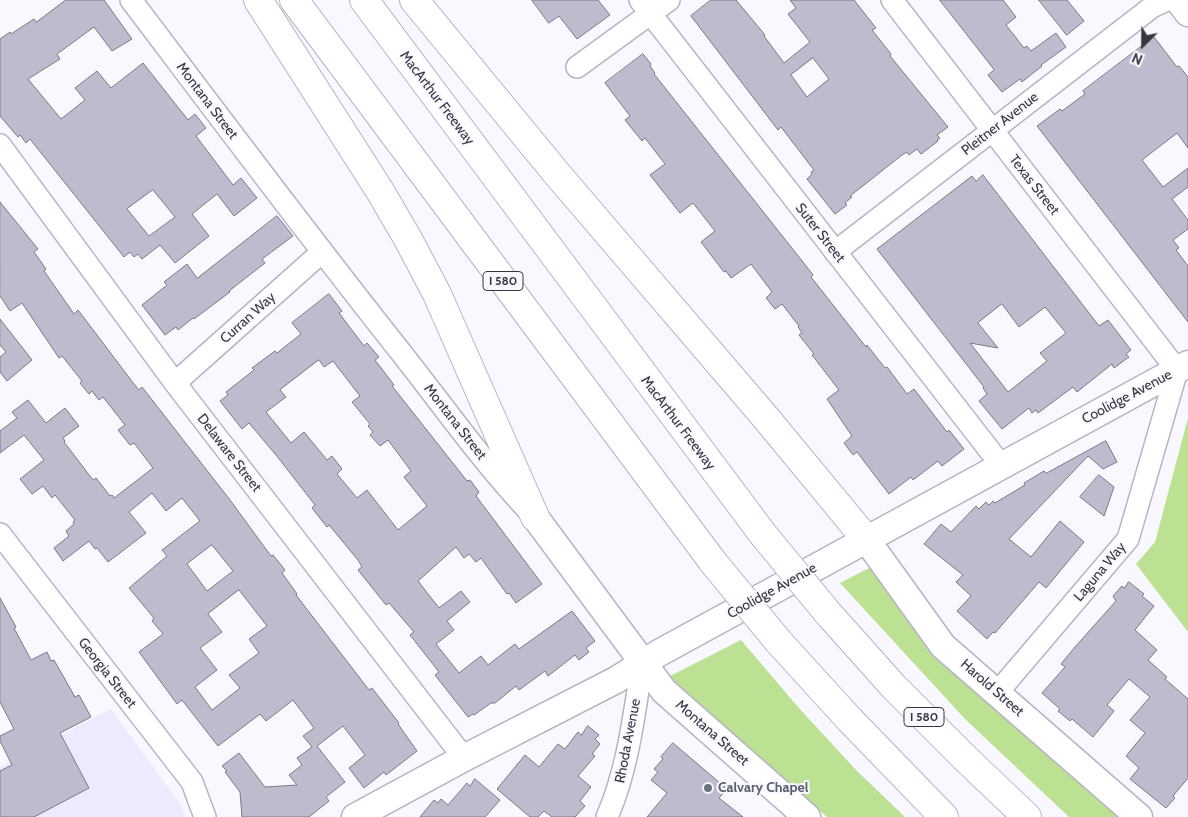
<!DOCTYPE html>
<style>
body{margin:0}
#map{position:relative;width:1188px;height:817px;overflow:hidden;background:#f9f7ff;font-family:Cabin,sans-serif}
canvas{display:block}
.north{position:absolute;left:1118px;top:20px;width:50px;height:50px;-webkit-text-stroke:4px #f9f7ff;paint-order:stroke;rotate:203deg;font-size:14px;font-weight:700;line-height:20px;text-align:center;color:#37363d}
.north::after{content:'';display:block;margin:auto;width:18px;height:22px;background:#37363d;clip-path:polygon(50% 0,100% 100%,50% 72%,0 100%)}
</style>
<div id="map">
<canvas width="1188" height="817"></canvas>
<div class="north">N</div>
</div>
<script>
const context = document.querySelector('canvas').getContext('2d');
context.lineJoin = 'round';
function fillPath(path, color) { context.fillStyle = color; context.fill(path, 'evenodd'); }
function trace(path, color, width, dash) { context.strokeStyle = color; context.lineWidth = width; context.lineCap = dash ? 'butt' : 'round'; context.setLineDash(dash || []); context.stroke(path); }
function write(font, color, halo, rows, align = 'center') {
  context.font = font + ' Cabin,sans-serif'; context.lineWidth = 4; context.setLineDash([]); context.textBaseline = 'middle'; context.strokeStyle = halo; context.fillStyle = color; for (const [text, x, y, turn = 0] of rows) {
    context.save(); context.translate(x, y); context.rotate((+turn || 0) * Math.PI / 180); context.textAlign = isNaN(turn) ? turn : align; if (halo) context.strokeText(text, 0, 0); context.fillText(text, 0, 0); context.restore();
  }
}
fillPath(new Path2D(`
 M111,709L181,805L185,817H0V767Z`), '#eeeafe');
fillPath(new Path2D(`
 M1188,418V632L1136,564L1155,542Z
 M875,565L1123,817H1069L965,719L840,583Z
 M741,640L798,707L856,770L905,817H827L688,696L670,676Z`), '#bde192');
const building = new Path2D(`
 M66,0H104L132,39L112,51L94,27L57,54L60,59L28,79L61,119L85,100L75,88L97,71L111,88L143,63L188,120L195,114L206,128L196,136L233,185L241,178L257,198L234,216L217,194L192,214L209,236L175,263L160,245L142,259L138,254L134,257L130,252L124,257L30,139L26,143L20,135L18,137L0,116V39L10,32L11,34L34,19L36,22ZM153,190L175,217L149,236L127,209Z
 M532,0H598L610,15L577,39L559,16L549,23Z
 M711,0H736L765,35L764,36L784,63L810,42L788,14L796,8L790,0H854L876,28L872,30L891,54L890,56L948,127L937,135L940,138L937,140L938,141L921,154L917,149L909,155L907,152L902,155L850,196L852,197L845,203L847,205L835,214L807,179L812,174L811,172L814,170L781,127L778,130L691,16ZM813,58L829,79L807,97L791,75Z
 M940,0H1003L1016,17L1006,25L1024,48L1027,46L1031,51L1056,33L1066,47L1041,65L1042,66L1022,82L1020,79L1002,92L988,75L994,70Z
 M1039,0H1067L1084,21L1067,35Z
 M1154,37L1177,67L1179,66L1188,77V148L1177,133L1142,160L1163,187L1188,168V187L1172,199L1188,220V229L1173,240L1179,248L1176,250L1188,266V322L1037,126L1060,109L1062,111L1085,94L1083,91Z
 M643,54L651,64L650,66L655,73L654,74L799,257L813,275L811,277L866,347L867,345L885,368L887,367L907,394L914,389L947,432L949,430L964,449L942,466L938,461L913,480L911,477L889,494L857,452L853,455L844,443L852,436L827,399L839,390L812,355L814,354L799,335L802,333L798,327L799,326L782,304L775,309L766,298L772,292L751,264L731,278L726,271L724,272L701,242L715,231L693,203L680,213L650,175L665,164L645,138L642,141L625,120L630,116L605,83Z
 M983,175L1099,326L1108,320L1131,350L1126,354L1129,357L1114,368L1112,364L1077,392L1073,387L1038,413L1036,410L1032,413L1029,408L1002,429L979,401L987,394L983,388L984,387L877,249L972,176L976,181ZM1002,304L1019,327L1045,307L1066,333L1040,353L1047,361L1008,392L970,343L998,348L978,323Z
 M0,202L38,249L34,252L46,269L44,271L74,314L78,310L134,384L139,390L142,387L230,500L271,556L273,555L285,570L282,573L297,594L296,595L369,690L372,688L399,723L398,724L417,751L386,775L384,772L364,788L349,768L365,755L343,726L317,746L345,782L326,797L329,801L309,817H242L240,792L225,772L227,771L222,766L239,753L265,787L297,785L289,775L302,765L297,758L312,747L303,736L314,728L293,700L266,721L260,714L218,746L182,700L177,704L139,652L163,634L152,621L154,618L129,588L167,556L162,550L200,521L182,498L166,511L152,493L129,512L146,533L108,562L97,548L95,549L89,541L63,561L54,548L69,536L66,531L74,524L73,522L75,520L55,495L52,498L43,486L32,494L20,479L44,460L24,435L0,453V431L17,418L12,412L28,400L46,423L65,408L79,426L63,438L65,441L64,442L93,480L96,478L110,496L112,495L114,498L153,468L134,443L130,445L118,430L125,425L103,397L99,400L92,391L89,394L80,383L82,381L62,356L59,358L22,303L10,311L0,296ZM212,545L233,571L207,591L187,564ZM239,590L267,626L249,639L259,653L229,675L240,688L212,710L195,687L217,670L200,648L222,632L208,614Z
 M277,216L293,236L262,259L265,263L229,291L230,292L194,319L193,318L178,330L176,327L165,335L142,305L167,285L164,282L187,264L197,278Z
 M329,294L342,311L339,313L364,346L367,343L379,357L375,360L394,385L392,386L467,481L470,480L479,492L476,496L542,584L516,603L509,593L507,594L481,558L476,562L469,554L464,558L456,547L418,581L439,608L461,591L470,602L447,621L454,630L436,644L459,673L481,656L488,665L515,644L519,649L572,611L595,641L586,648L589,652L579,660L575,655L548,676L545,671L519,690L516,686L495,703H491L474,715L473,714L468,717L435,675L439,672L410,635L414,632L389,603L386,605L358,570L362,567L358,560L329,525L327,527L312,508L315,505L276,455L249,423L242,429L220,401L228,395L226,392L254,370L252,368L275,351L277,353L301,334L292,323ZM319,360L324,367L333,361L360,396L352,402L370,424L368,426L373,432L370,435L380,446L388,440L411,471L404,477L427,506L398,530L367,490L357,498L337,474L342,469L332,456L327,460L304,432L291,443L266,412L286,397L280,390Z
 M0,319L32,360L7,381L0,372V357L6,352L0,345Z
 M1106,441L1117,462L1103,469L1088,456L1009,539L1031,557L1060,521L1084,542L1046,588L1039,582L995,633L993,632L987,639L957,611L971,596L956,582L963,575L924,544L941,524L951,532L976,506L979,509L986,502L989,505L993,501L995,503L1025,485L1024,483L1044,471L1046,473Z
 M1099,475L1114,487L1104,516L1080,497Z
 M1129,582L1144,594L1142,596L1154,606L1135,630L1157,650L1148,660L1167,677L1165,679L1188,699V778L1173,796L1175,798L1166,808L1130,779L1139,768L1126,756L1145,733L1130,720L1150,697L1129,679L1107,705L1114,711L1093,737L1072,719L1070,721L1058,711L1060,709L1042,693L1065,667L1061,664L1075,647L1116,601L1113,596L1122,586L1124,588Z
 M0,598L16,627L14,628L31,660L47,652L51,661L54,660L75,697L79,695L91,717L60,733L89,788L34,817H0V771L12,765L0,741V736L14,729L0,702Z
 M588,726L599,735L595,739L600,744L592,754L595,756L578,776L591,787L580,801L585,806L575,817H552L544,811L538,817H530L497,789L525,755L539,767L558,744L565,749L578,732L581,735Z
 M673,743L727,789L719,798L743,817H647L667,793L651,780L658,772L654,769L663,759L661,757Z
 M475,779L500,800L485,817H420L434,800L438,803L441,799L448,805L467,783L470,786Z`);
fillPath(building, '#bebbcc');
trace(building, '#7b7888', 1);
const minor = new Path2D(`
 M131,0C221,119 310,238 403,355C444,407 482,461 527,509
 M640,0L1001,465
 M892,0L1177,370L1128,539L997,693
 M577,67L669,0
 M0,145L175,383L464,758
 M835,252L1152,7L1167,0
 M175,383L322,252
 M0,534L192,782L205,817
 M607,817C628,769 634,715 642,664`);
const tertiary = new Path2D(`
 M1178,0L1188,13
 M535,517L664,691L807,817
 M866,539L943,646L1139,817
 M355,817L464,758L616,680L659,653L1188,364`);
const motorway = new Path2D(`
 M258,0L380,191L408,239L437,294L535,517
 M294,0L713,562
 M364,0L762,533
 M414,0L558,175L766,418L866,539
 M827,612L894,687L966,759L1027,817
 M778,641L850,720L944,817`);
trace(minor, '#b7b3c5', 24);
trace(tertiary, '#b7b3c5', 29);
trace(motorway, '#b7b3c5', 30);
trace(minor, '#fff', 21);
trace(tertiary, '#fff', 26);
trace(motorway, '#fff', 28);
const motorwayBridge = new Path2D(`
 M762,533L827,612
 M713,562L778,641`);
trace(motorwayBridge, '#b7b3c5', 30, []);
trace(motorwayBridge, '#fff', 28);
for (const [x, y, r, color] of [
 [708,788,5,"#6b7280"]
]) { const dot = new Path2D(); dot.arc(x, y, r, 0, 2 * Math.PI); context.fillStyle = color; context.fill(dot); trace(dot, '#f9f7ff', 2); }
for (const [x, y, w] of [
 [503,281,40],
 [924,717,40]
]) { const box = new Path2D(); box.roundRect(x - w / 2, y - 9.5, w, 19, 4); context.fillStyle = '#f9f7ff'; context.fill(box); trace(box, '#37363d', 1); }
write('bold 12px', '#37363d', null, [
 ["I 580",503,281],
 ["I 580",924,717]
]);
write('14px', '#37363d', '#f9f7ff', [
 ["MacArthur Freeway",437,98,53],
 ["Montana Street",207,101,53],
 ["Pleitner Avenue",1000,124,-38],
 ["Texas Street",1034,185,52],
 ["Suter Street",820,233,52],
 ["Curran Way",248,318,-42],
 ["Coolidge Avenue",1127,397,-28],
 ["Montana Street",455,422,52],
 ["MacArthur Freeway",678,423,53],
 ["Delaware Street",229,453,52],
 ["Laguna Way",1100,572,-50],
 ["Coolidge Avenue",772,591,-29],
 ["Georgia Street",107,673,52],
 ["Harold Street",992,688,41],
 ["Montana Street",712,733,41],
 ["Rhoda Avenue",628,741,-79]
]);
write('bold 14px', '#5b616d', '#f9f7ff', [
 ["Calvary Chapel",718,788]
], 'left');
</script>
